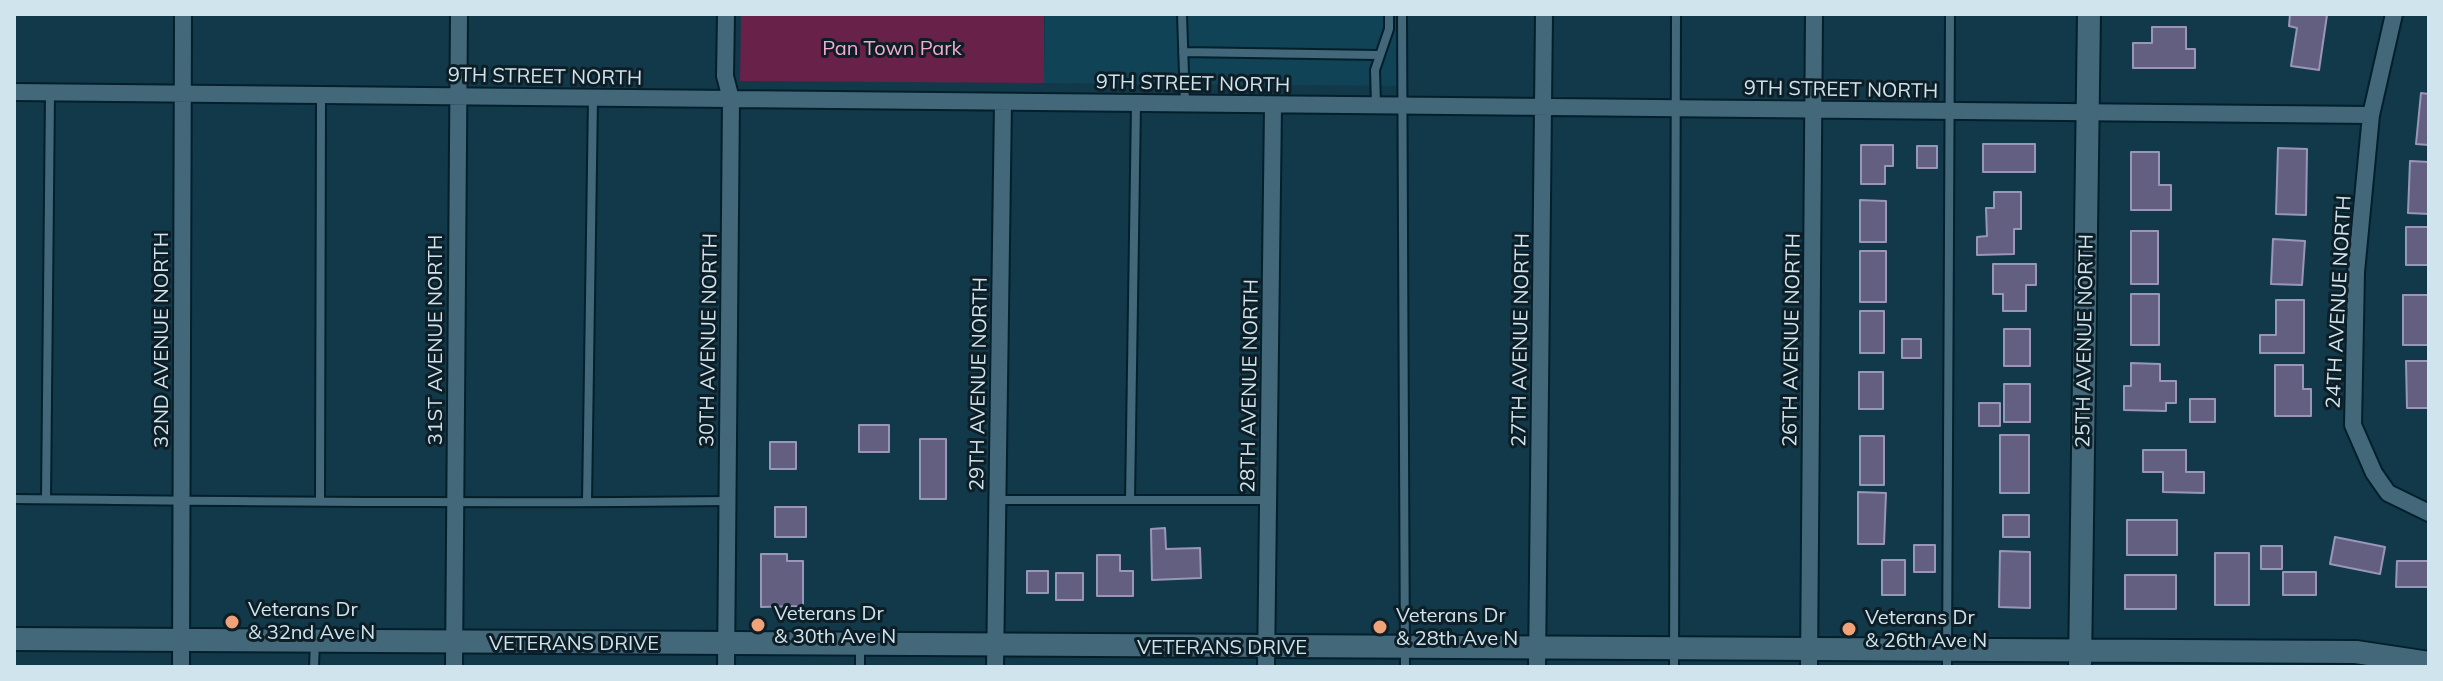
<!DOCTYPE html>
<style>
body{margin:0}
#map{position:relative;width:2443px;height:681px;overflow:hidden;background:#123949;font-family:Mulish,sans-serif}
canvas{display:block}
.frame{position:absolute;inset:0;border:16px solid #d0e4ee;pointer-events:none}
</style>
<div id="map">
<canvas width="2443" height="681"></canvas>
<div class="frame"></div>
</div>
<script>
const context = document.querySelector('canvas').getContext('2d');
context.lineJoin = 'round';
function fillPath(path, color) { context.fillStyle = color; context.fill(path, 'evenodd'); }
function trace(path, color, width, dash) { context.strokeStyle = color; context.lineWidth = width; context.lineCap = dash ? 'butt' : 'round'; context.setLineDash(dash || []); context.stroke(path); }
function write(font, color, halo, rows, align = 'center') {
  context.font = font + ' Mulish,sans-serif'; context.lineWidth = 6; context.setLineDash([]); context.textBaseline = 'middle'; context.strokeStyle = halo; context.fillStyle = color; for (const [text, x, y, turn = 0] of rows) {
    context.save(); context.translate(x, y); context.rotate((+turn || 0) * Math.PI / 180); context.textAlign = isNaN(turn) ? turn : align; if (halo) context.strokeText(text, 0, 0); context.fillText(text, 0, 0); context.restore();
  }
}
fillPath(new Path2D(`
 M1045,14H1401L1400,86L1044,83Z`), '#114357');
fillPath(new Path2D(`
 M741,14H1044V83L740,81Z`), '#682149');
const building = new Path2D(`
 M2290,14L2327,15L2319,70L2291,66L2297,28L2289,26Z
 M2152,27H2186V49H2195V68H2133V43H2152Z
 M2421,93L2429,94V145L2416,144Z
 M1983,144H2035V172H1983Z
 M1861,145H1893V166H1885V184H1861Z
 M1917,146H1937V168H1917Z
 M2278,148L2307,149L2306,215L2276,214Z
 M2131,152H2159V185H2171V210H2131Z
 M2410,161L2429,162V214L2408,213Z
 M1994,192H2021V229H2014V254L1977,255V237L1987,236L1986,208H1994Z
 M1860,200L1886,201V242H1860Z
 M2406,227H2429V265H2406Z
 M2131,231H2158V284H2131Z
 M2273,239L2305,241L2302,285L2271,284Z
 M1860,251H1886V302H1860Z
 M1993,264H2036V285H2026V311H2003V294H1993Z
 M2131,294H2159V345H2131Z
 M2403,295H2428V345H2403Z
 M2276,300H2304V353H2260V335H2276Z
 M1860,311H1884V353H1860Z
 M2004,329H2030V366H2004Z
 M1902,339H1921V358H1902Z
 M2406,361H2429V408H2407Z
 M2131,363L2160,364V381H2176V403H2166V411L2124,410V386H2131Z
 M2275,365H2303V389H2311V416H2275Z
 M1859,372H1883V409H1859Z
 M2004,384H2030V422H2004Z
 M2190,399H2215V422H2190Z
 M1979,403H2000V426H1979Z
 M859,425H889V452H859Z
 M2000,435H2029V493H2000Z
 M1860,436H1884V485H1860Z
 M920,439H946V499H920Z
 M770,442H796V469H770Z
 M2143,450H2186V472H2204V493L2163,492V472H2143Z
 M1858,492L1886,493L1884,544H1858Z
 M775,507H806V537H775Z
 M2003,515H2029V537H2003Z
 M2127,520H2177V555H2127Z
 M1165,528L1166,549L1200,548L1201,578L1152,580L1151,529Z
 M2335,537L2385,547L2380,574L2330,564Z
 M1914,545H1935V572H1914Z
 M2261,546H2282V569H2261Z
 M2000,551L2030,552V608L1999,607Z
 M2215,553H2249V605H2215Z
 M761,554H787V561H803V606L761,607Z
 M1097,555H1120V571H1133V596H1097Z
 M1882,560H1905V595H1882Z
 M2397,561H2429V587H2396Z
 M1027,571H1048V593H1027Z
 M2283,572H2316V595H2283Z
 M1056,573H1083V600H1056Z
 M2125,575H2176V609H2125Z`);
fillPath(building, '#635f80');
trace(building, '#9a96b9', 2);
const lane = new Path2D(`
 M1182,14L1185,104
 M1402,14L1405,667
 M1183,52L1378,55
 M1376,105L1375,70L1389,29V14
 M14,499C252,501 490,504 727,501
 M46,499L50,93
 M320,499L321,96
 M998,500H1268
 M1130,500L1136,104
 M587,502L593,98
 M314,667L315,642
 M860,667V646
 M1674,667L1676,14
 M1947,667L1950,14`);
const street = new Path2D(`
 M2394,14L2371,115L2356,272L2353,425L2374,473L2388,493L2429,513
 M14,92L2371,115
 M181,667L183,14
 M454,667L459,14
 M726,667L731,99L725,76L726,14
 M995,667L1003,102
 M1266,667L1273,106
 M1537,667L1544,14
 M1809,667L1814,14`);
const secondary = new Path2D(`
 M14,639L2356,652L2429,663
 M2080,666L2089,14`);
trace(lane, '#031f2b', 12);
trace(street, '#031f2b', 20);
trace(secondary, '#031f2b', 26);
trace(lane, '#42687a', 8);
trace(street, '#42687a', 16);
trace(secondary, '#42687a', 22);
for (const [x, y, r, color] of [
 [232,622,8,"#f0a378"],
 [758,625,8,"#f0a378"],
 [1380,627,8,"#f0a378"],
 [1849,629,8,"#f0a378"]
]) { const dot = new Path2D(); dot.arc(x, y, r, 0, 2 * Math.PI); context.fillStyle = color; context.fill(dot); trace(dot, '#0e1e26', 3); }
write('20px', '#f4acce', '#0e1e26', [
 ["Pan Town Park",892,49]
]);
write('20px', '#d0e4ee', '#0e1e26', [
 ["9TH STREET NORTH",545,77,1],
 ["9TH STREET NORTH",1193,84,1],
 ["9TH STREET NORTH",1841,90,1],
 ["24TH AVENUE NORTH",2339,302,-87],
 ["32ND AVENUE NORTH",162,340,-90],
 ["31ST AVENUE NORTH",436,340,-90],
 ["30TH AVENUE NORTH",709,340,-89],
 ["27TH AVENUE NORTH",1521,340,-89],
 ["26TH AVENUE NORTH",1792,340,-89],
 ["25TH AVENUE NORTH",2085,341,-89],
 ["29TH AVENUE NORTH",979,384,-89],
 ["28TH AVENUE NORTH",1250,386,-89],
 ["VETERANS DRIVE",574,644],
 ["VETERANS DRIVE",1222,648]
]);
write('20px', '#d0e4ee', '#0e1e26', [
 ["Veterans Dr",248,610],
 ["& 32nd Ave N",248,633],
 ["Veterans Dr",774,614],
 ["& 30th Ave N",774,637],
 ["Veterans Dr",1396,616],
 ["& 28th Ave N",1396,639],
 ["Veterans Dr",1865,618],
 ["& 26th Ave N",1865,641]
], 'left');
</script>
